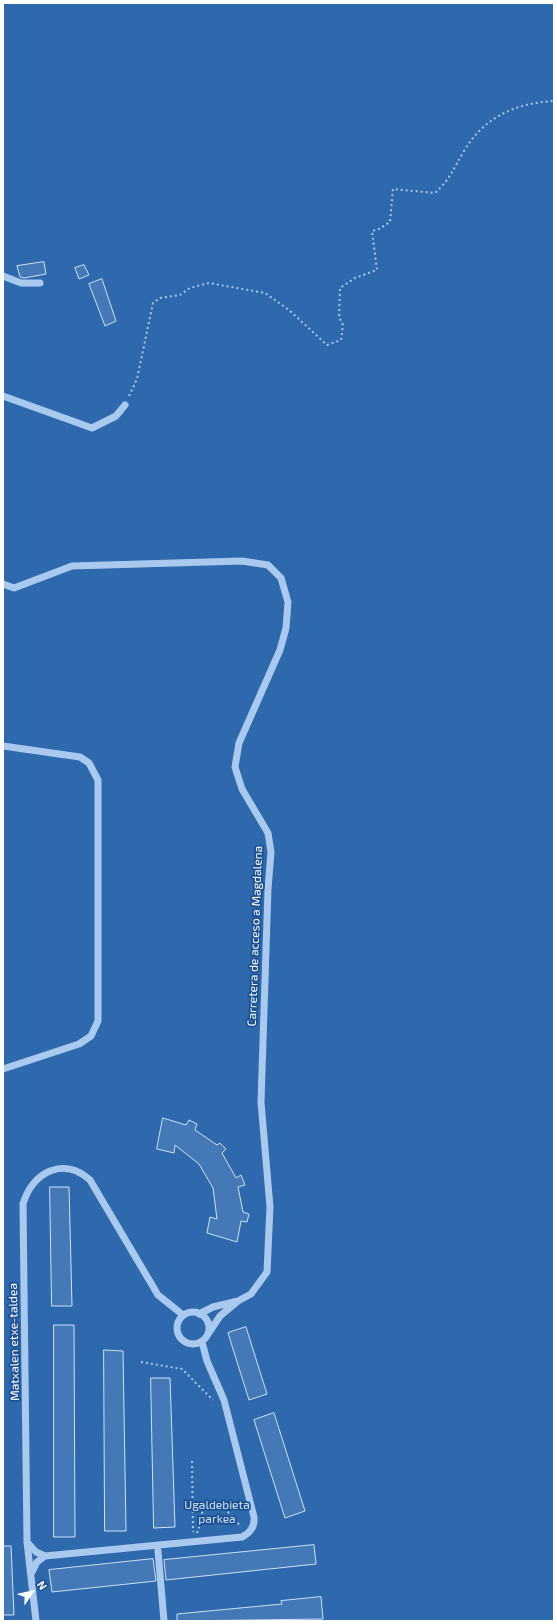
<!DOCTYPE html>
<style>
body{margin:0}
#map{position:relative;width:557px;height:1624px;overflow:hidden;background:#1b4f8f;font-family:"Exo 2",sans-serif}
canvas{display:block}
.frame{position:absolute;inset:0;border:4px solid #fff;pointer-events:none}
.north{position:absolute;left:12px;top:1572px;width:40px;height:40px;-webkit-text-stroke:3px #1b4f8f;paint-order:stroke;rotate:56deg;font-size:11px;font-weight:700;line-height:16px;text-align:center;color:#fff}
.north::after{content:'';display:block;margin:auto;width:14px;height:18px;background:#fff;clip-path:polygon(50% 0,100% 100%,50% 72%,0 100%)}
</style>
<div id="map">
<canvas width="557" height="1624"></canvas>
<div class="frame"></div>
<div class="north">N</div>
</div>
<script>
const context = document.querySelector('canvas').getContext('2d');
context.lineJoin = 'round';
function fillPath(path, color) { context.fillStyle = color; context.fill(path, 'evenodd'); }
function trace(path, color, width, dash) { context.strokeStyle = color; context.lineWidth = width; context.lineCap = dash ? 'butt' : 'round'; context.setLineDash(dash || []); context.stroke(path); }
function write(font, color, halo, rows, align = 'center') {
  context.font = font + ' "Exo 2",sans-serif'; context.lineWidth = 3.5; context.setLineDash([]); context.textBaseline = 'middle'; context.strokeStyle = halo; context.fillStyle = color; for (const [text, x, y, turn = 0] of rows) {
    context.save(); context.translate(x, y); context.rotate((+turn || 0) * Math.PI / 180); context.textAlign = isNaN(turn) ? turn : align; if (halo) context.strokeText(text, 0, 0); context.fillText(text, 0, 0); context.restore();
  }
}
fillPath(new Path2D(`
 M3,3H554V1621H3Z`), '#2e69ad');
const building = new Path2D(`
 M44,262L46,274L24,278L20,277L17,266Z
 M84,265L89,275L79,279L75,268Z
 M102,279L116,321L105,326L89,284Z
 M163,1118L186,1125L189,1120L197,1124L195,1130L217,1145L220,1143L226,1149L222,1153L236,1178L241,1175L245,1185L238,1187L243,1212L249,1214L247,1222L241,1221L237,1242L207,1233L210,1217L217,1219L213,1188L199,1164L175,1145L174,1153L157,1149Z
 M50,1187H69L72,1306H52Z
 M54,1325H74L75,1537H54Z
 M246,1327L267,1394L249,1400L228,1333Z
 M104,1350L123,1351L126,1531H105Z
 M151,1378H170L175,1527L154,1528Z
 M274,1413L305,1511L285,1518L254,1420Z
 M314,1545L316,1564L166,1580L164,1560Z
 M3,1546H11L14,1615H3Z
 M153,1559L156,1581L52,1592L49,1570Z
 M321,1597L323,1619L177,1621V1614L282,1604L281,1601Z`);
fillPath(building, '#4478b7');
trace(building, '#cfe3fa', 1);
trace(new Path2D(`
 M129,396L137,379L153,303L160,298L180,295L190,288L209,283L265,293L289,310L327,345L341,340L343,325L339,317L340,288L355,278L377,270L372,231L379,229L390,222L393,189L435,193C451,178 453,169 464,151C484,117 516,103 554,101
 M141,1362L182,1369L213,1400
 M192,1461L193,1532
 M197,1533L201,1522L202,1513C219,1496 230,1514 241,1527`), '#a9c9ee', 2, [2, 3]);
trace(new Path2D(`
 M3,276L21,283H40
 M3,396L92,428L116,416L125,405
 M3,584L14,588L72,566L242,561L268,565L281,578L288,602L286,628L280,650L239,743L235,767L242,789L268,833L271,852L268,889L261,1102L270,1207L267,1272L251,1294L238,1301L220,1316L208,1334
 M3,746L80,757L89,763L98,780V1021L91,1036L79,1044L3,1069
 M177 1328a16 16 0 1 1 32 0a16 16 0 1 1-32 0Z
 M199,1314L213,1307L238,1301
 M27,1542L36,1552L45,1556L242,1537C250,1533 255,1527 254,1517L224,1400L207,1361L202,1342
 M158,1551L164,1621
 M32,1572L37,1562L45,1556
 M36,1621L27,1542L23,1204C32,1172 64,1156 90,1180L158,1295L183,1315`), '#a9c9ee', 7);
write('12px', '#fff', '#1b4f8f', [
 ["Carretera de acceso a Magdalena",255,936,-88],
 ["Matxalen etxe-taldea",14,1342,-91]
]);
write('12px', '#cfe3fa', '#1b4f8f', [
 ["Ugaldebieta",217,1505],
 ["parkea",217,1519]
]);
</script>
